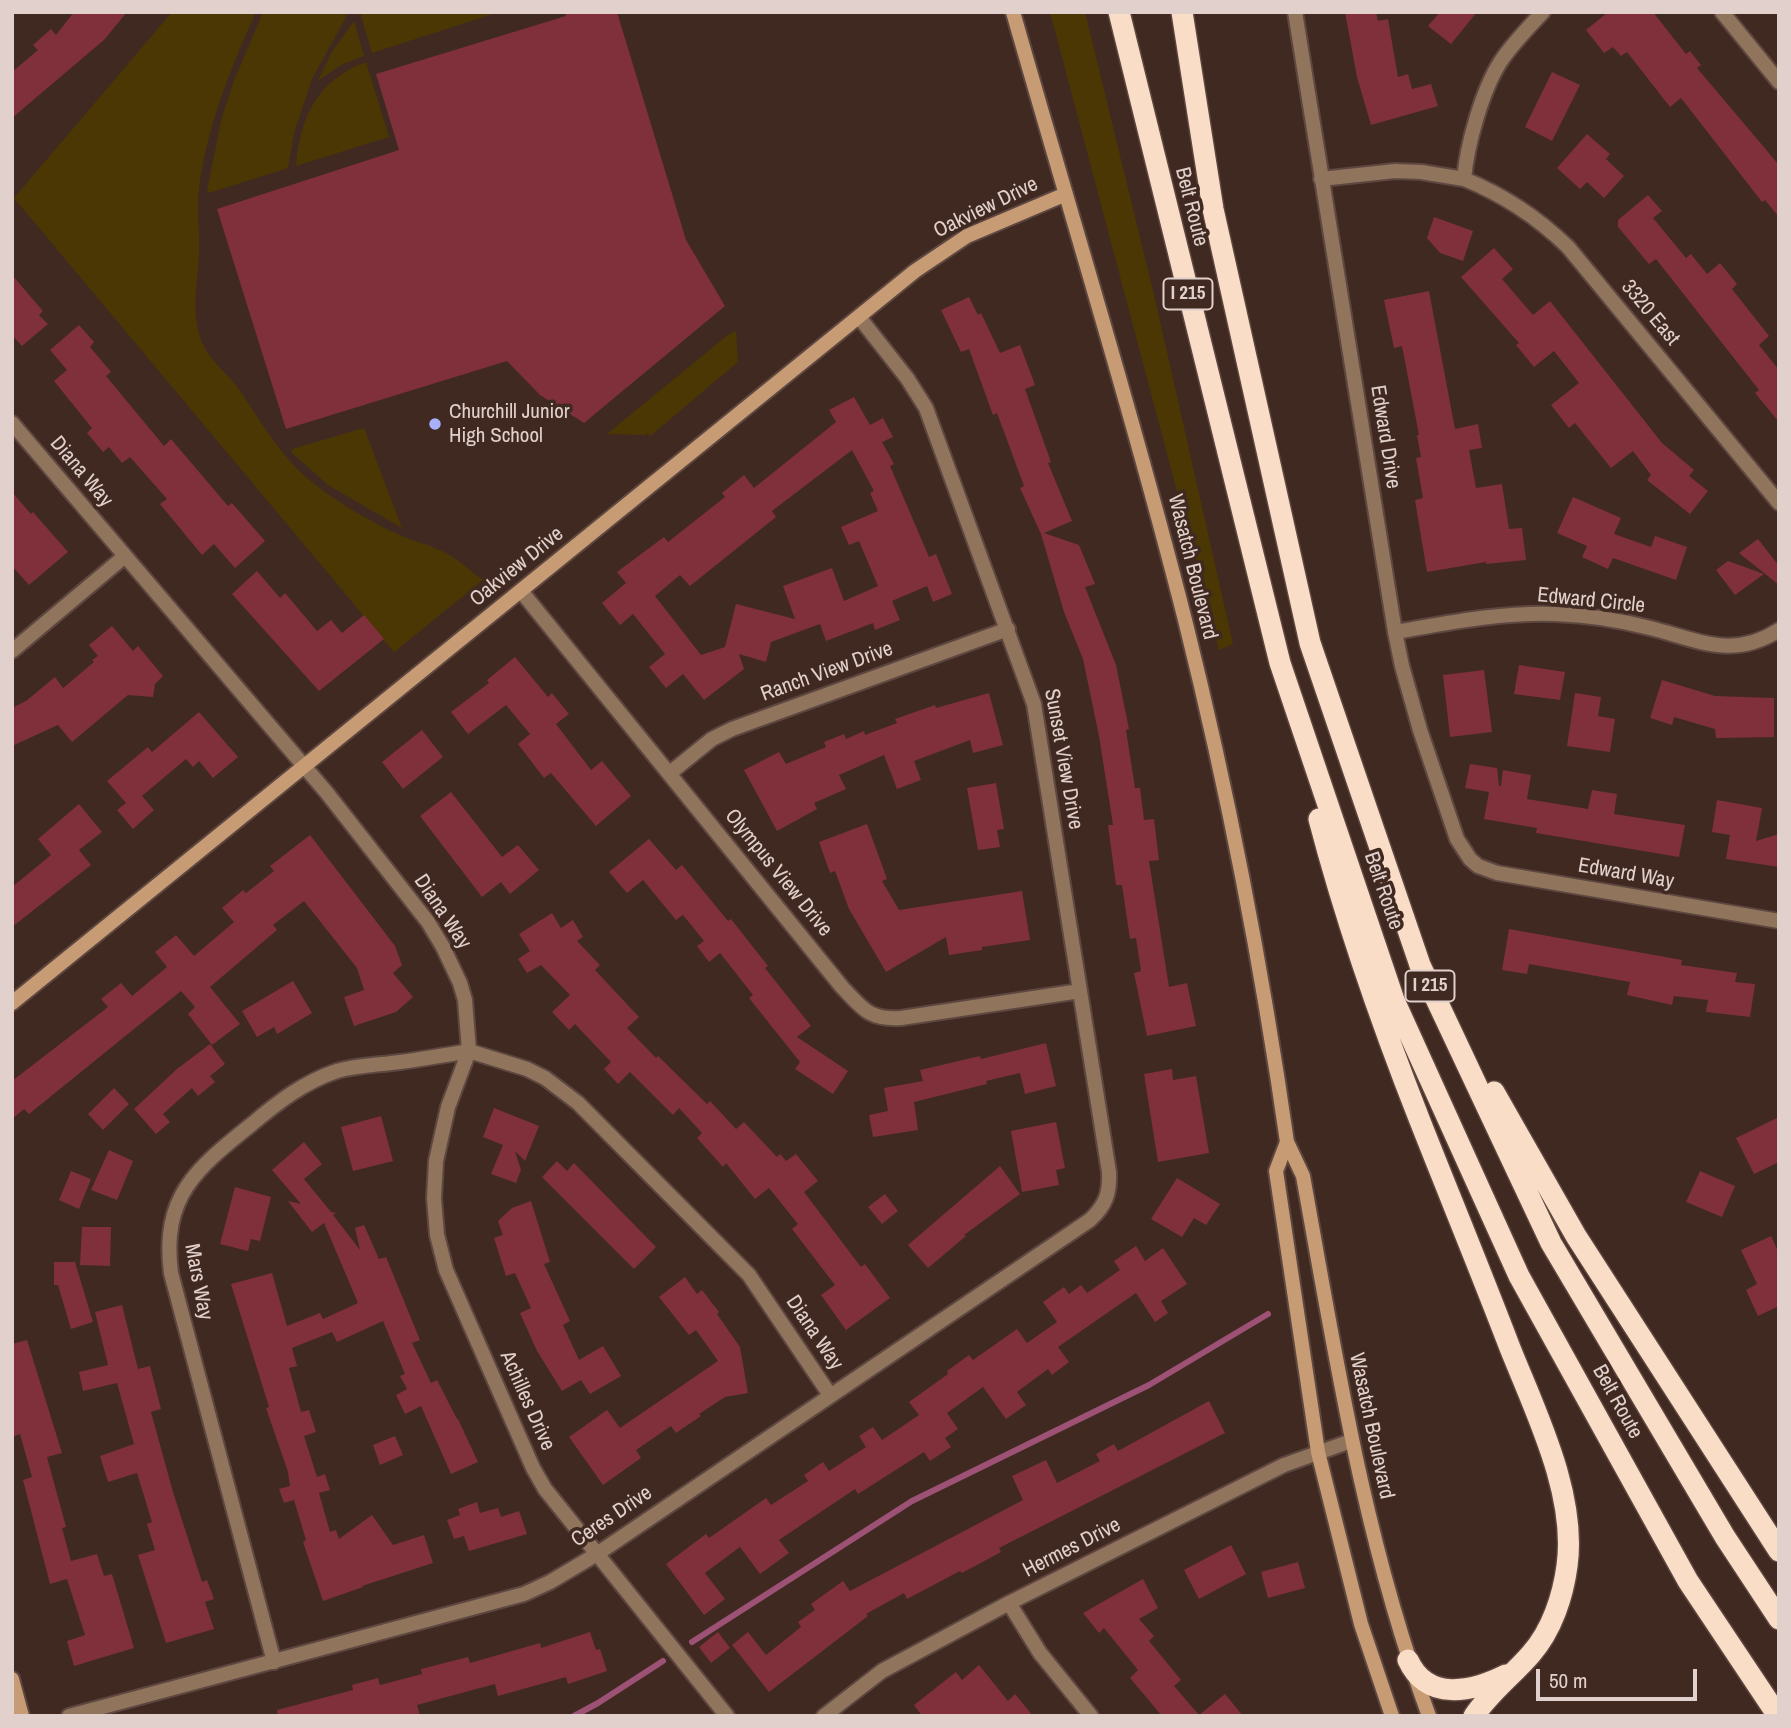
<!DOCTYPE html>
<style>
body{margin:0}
#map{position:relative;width:1791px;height:1728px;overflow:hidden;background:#402921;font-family:"Archivo Narrow",sans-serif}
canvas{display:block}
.frame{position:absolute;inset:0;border:14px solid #e1d0cb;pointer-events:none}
.scale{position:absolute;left:1536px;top:1669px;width:161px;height:32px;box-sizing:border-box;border:4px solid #e1d0cb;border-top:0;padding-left:9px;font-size:21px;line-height:24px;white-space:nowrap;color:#e1d0cb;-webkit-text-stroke:5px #402921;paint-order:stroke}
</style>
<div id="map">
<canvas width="1791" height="1728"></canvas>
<div class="frame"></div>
<div class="scale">50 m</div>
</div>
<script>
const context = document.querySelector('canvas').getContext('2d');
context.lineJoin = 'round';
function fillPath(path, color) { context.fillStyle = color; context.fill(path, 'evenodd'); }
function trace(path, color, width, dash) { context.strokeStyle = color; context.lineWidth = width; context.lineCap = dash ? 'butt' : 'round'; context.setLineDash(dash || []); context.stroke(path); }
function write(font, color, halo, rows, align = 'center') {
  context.font = font + ' "Archivo Narrow",sans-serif'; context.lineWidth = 7; context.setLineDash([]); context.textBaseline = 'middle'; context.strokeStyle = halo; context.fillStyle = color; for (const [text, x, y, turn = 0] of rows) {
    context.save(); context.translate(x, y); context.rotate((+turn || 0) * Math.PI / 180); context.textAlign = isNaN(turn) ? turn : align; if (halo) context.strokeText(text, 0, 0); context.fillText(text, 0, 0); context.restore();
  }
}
fillPath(new Path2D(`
 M172,12H256C229,72 204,133 198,199C197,217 200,235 199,252C198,282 190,313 202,342C210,362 229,374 241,392C264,427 283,460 317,486C344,507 378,526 409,539C420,543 433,546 444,552C458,559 470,571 483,580L394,652L14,198Z
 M263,12H349L312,79L294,133L288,168L209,193L207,191L222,117L234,81Z
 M360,12H493V14L372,53Z
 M1050,12H1085L1155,299L1233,644L1219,650Z
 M354,21L364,56L341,65L318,81L331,53Z
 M366,62L389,137L296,166C300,116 318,80 366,62Z
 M736,331L738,362L650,436L648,433L645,435L607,434L729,334Z
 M364,428L402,528L328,485L292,453V449Z`), '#4a3704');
trace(new Path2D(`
 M692,1642L912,1501L1149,1385L1268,1314
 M574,1716L598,1703L663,1661`), '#9d5175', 6);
fillPath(new Path2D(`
 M74,12H127L104,40L12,118V72L38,50L33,45L51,29L56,35Z
 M565,12H617L686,240L725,306L584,423L540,395L507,361L286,429L217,209L399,150L376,74L566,16Z
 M1345,12H1376L1378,21L1388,19L1398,77L1408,74L1412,89L1431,84L1438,106L1371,125L1357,77Z
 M1440,12H1477L1451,44L1428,26Z
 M1608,12H1653L1686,54L1690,51L1701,65L1697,68L1779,165V217L1765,200L1762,202L1681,98L1670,107L1627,52L1621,56L1613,47L1604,53L1586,30Z
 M1552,72L1580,85L1552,141L1525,127Z
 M1587,134L1610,154L1606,159L1624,176L1604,198L1587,182L1580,189L1557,168Z
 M1648,195L1662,211L1653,218L1686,258L1691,254L1707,274L1720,263L1737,284L1732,289L1769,336L1759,345L1779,370V422L1755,393L1759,390L1656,259L1649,264L1618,227V220Z
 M1434,217L1473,231L1463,261L1440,253L1427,238Z
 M1494,248L1513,269L1502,279L1533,315L1550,301L1662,443L1694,470L1689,476L1708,491L1690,514L1647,480L1651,475L1633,451L1611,468L1575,423L1569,428L1551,405L1579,383L1554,351L1534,367L1516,345L1519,343L1461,277Z
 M12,275L43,311L39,315L48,324L22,346L12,335Z
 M1429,291L1455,429L1478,424L1482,448L1469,450L1476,488L1502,484L1509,529L1522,528L1526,560L1486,564V562L1427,572L1415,500L1423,498L1416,458L1421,457L1417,435H1419L1402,346L1394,348L1384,300Z
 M969,297L978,315L981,313L1000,353L1020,345L1035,385L1025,389L1051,462L1048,463L1072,521L1044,533L1079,545L1095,584L1085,587L1116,665L1129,729L1126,730L1135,788H1140L1144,820L1154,819L1159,860L1149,861L1169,987L1187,983L1196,1026L1147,1036L1134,973L1141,971L1136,938L1130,939L1122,885H1116L1108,825H1113L1099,736L1083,659L1064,612L1041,534L1020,488L1024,486L997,413L993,415L969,349L961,352L941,310Z
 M79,325L94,342L90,347L111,372L106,376L164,446L171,439L228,506L232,503L265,541L235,568L214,544L202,555L160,504L167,499L130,457L122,463L109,447L103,452L87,433L92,428L54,381L67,370L50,350Z
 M854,397L870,425L883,418L893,437L882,442L894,464L890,466L929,557L936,554L952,594L933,602L927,586L892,601L900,620L875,630L873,623L826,641L820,624L771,642L766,662L739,654L744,669L704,700L683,674L666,688L649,667L665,654L633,614L620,625L602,603L626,583L617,572L664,537L668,542L725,497L722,493L744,475L754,488L836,422L829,410ZM852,450L874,491L870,493L878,511L841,527L849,545L859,541L878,586L844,601L832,568L783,586L795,619L736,604L725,647L701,655L655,596L680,575L690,586L776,517L772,511Z
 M12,492L31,514L33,512L68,552L29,585L12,566Z
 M1573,497L1621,518L1614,534L1651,547L1655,536L1687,547L1676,580L1613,558L1608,569L1582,557L1587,546L1557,533Z
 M1758,539L1779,566V585L1739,553Z
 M1728,561L1764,574L1735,595L1716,570Z
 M257,571L280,598L285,593L317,631L331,620L342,633L364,615L384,639L319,691L232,594Z
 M112,626L133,651L138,646L163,676L155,684L153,697L128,695L72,742L58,725L12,746V708L26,701L55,677L63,688L94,662L92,660L98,656L89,645Z
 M515,657L548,697L552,693L569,714L556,724L591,770L602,761L631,796L596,826L551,773L544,778L518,744L530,734L506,705L468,734L451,712L489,683L487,680Z
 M1519,665L1565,672L1560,700L1514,694Z
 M1484,670L1492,732L1450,737L1443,675Z
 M1662,680L1715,696L1774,698V737L1716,738L1715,729L1674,717L1672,725L1650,718Z
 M989,693L1003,745L973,753L970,740L914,761L921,780L897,789L884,755L839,775L846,789L814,803L817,809L777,831L744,770L779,752L786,764L826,747L824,742L844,734L846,739L864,731L865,735L897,723L895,719L935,705L936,708Z
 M1575,693L1601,697L1598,716L1615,719L1610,752L1567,746Z
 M199,712L238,757L213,778L199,761L193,767L186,759L142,796L154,810L133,829L117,810L126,803L107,781L148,747L152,752Z
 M422,730L443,757L403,789L382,762Z
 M1470,764L1497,768L1499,786H1501L1503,770L1531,775L1527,799L1588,809L1592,790L1617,794L1614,814L1685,825L1679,857L1536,833L1537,828L1484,819L1489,792L1465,788Z
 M996,783L1004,829L997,830L1000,847L978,850L967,788Z
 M451,792L502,857L518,845L539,870L510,894L501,882L482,897L420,816Z
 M1717,800L1762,808L1756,841L1779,834V867L1726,859L1730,835L1712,832Z
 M79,804L102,832L79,850L91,865L12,927V887L51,855L38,839Z
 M867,824L887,879L882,881L899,910L1022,891L1030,940L982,947V950L949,955L946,937L886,972L849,909L835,871L830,873L819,842Z
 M310,835L395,946L402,965L393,973L413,997L396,1012L354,1026L344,997L364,990L357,968L304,901L273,925L277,930L210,987L240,1024L212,1045L188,1014L195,1007L181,991L29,1114L24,1109L12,1119V1081L108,1007L101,999L121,983L132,996L167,967L155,952L176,935L194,956L234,922L222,908L243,890L246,893L274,871L270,866Z
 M649,839L676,870L682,865L728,921L731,919L768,966L765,968L811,1026L797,1037L848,1071L833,1094L795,1069L800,1062L749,998L753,995L720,953L709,962L697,946L704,941L683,915L676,920L643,880L627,893L609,872Z
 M552,913L561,928L573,920L583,937L577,941L600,965L595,970L639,1017L627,1028L656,1058L658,1056L707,1104L710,1101L736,1129L744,1122L777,1157L780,1154L786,1161L796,1154L818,1181L804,1192L861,1267L865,1264L890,1298L846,1330L821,1295L835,1285L792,1229L798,1224L769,1188L755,1199L726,1163L723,1167L697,1138L702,1133L679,1108L673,1115L630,1072L618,1084L604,1069L611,1062L575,1024L569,1030L552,1012L570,995L541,965L527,973L518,959L530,951L519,934Z
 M1509,929L1682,960L1681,965L1737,973L1735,982L1755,984L1750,1017L1706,1012L1708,1000L1674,996L1672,1005L1627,995L1630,982L1529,964L1527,974L1502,970Z
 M293,981L312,1013L277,1034L274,1027L257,1037L242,1011Z
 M1046,1043L1056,1086L1025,1094L1020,1073L986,1081L987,1084L914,1102L918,1130L873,1137L869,1115L888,1111L884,1088L923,1081L920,1070L980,1056L981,1059Z
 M210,1044L225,1064L210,1076L215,1082L198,1096L192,1088L163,1114L170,1122L156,1134L134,1109L177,1069Z
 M1172,1069L1173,1080L1196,1076L1209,1153L1158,1162L1144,1074Z
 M114,1088L129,1104L103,1130L88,1114Z
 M494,1108L539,1126L525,1161L515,1151L521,1170L516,1183L491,1174L503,1145L483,1137Z
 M381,1116L393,1161L353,1171L341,1127Z
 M1779,1117V1162L1754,1174L1736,1138Z
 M1056,1122L1065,1168L1056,1170L1059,1185L1022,1192L1011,1131Z
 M304,1142L322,1164L304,1179L331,1212L336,1213L333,1215L360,1250L355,1228L364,1225L379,1259L386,1257L420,1340L412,1343L431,1383L437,1380L457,1419H458L478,1462L451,1474L421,1406L405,1414L396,1395L407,1389L400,1376L405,1374L383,1321L337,1342L332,1332L292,1348L297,1366L289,1368L301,1412L309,1410L316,1432L304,1436L317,1477L325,1474L330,1490L319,1493L330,1532L336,1530L339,1539L372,1515L393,1545L424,1535L433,1563L362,1586L363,1587L323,1601L303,1542L306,1540L294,1500L284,1503L279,1489L290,1486L288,1472L266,1408L269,1407L231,1284L272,1273L287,1326L320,1313L323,1319L358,1303L324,1223L312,1232L288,1201L301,1204L272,1170Z
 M109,1150L133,1161L117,1200L91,1190Z
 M557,1161L567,1171L574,1163L656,1247L634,1269L542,1177Z
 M1000,1166L1020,1194L964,1235L966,1236L928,1268L908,1245Z
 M71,1171L91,1179L79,1209L59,1200Z
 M1700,1171L1735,1186L1722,1217L1686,1202Z
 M1177,1178L1220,1204L1206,1225L1194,1218L1182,1237L1151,1219Z
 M235,1187L271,1197L260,1241L251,1239L248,1251L220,1244Z
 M885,1194L898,1211L882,1224L868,1207Z
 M531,1201L550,1262L544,1264L570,1321L563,1325L579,1360L603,1346L621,1376L590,1394L581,1380L562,1391L537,1351L520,1313L531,1308L515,1273L506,1276L494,1238L503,1235L498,1221L512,1208Z
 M82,1227H111L110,1266L80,1265Z
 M1771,1236L1779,1253V1306L1758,1316L1746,1290L1757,1284L1741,1250Z
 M1136,1246L1145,1261L1163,1248L1187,1284L1161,1301L1168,1313L1155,1322L1136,1293L1058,1347L1069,1362L1052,1375L1048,1369L1017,1392L1026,1405L1006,1419L983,1387L947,1413L958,1429L945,1438L951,1447L930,1461L924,1452L858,1494L855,1489L779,1540L789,1553L760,1574L740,1547L705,1573L725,1599L704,1615L666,1564L706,1534L709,1538L766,1498L771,1505L808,1481L804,1475L823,1462L829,1471L866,1447L859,1436L873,1427L882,1440L919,1415L909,1402L948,1374L947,1371L969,1355L973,1360L1017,1329L1027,1343L1057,1322L1043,1302L1064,1287L1069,1294L1081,1285L1087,1293L1120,1270L1114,1261Z
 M54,1262H75L93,1322L71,1329L58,1285H54Z
 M685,1277L697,1294L702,1290L719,1312L717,1314L740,1347L748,1393L725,1397L699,1414L701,1416L676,1433L671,1426L636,1450L641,1458L603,1485L569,1437L607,1410L620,1428L718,1361L696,1330L689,1335L659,1297Z
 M122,1305L138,1369L150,1366L161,1409L151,1412L173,1492L202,1582L207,1580L214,1599L205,1602L214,1629L166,1643L138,1555L155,1550L147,1524L152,1522L137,1473L108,1482L100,1456L134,1444L117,1383L83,1391L79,1372L108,1365L95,1312Z
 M27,1340L62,1453L47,1457L66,1527L62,1528L71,1561L97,1554L104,1576L112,1574L134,1648L74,1666L67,1641L85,1635L67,1579L50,1584L23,1480L32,1477L20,1434L12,1437V1344Z
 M1209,1401L1225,1433L999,1548L1001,1552L962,1573L960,1571L907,1599L904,1593L866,1614L868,1616L769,1692L732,1645L748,1632L766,1655L801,1627L798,1622L815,1610L811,1604L843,1581L850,1591L1023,1500L1012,1476L1046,1460L1057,1483L1100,1461L1096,1454L1114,1444L1118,1451Z
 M395,1436L403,1455L380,1465L373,1445Z
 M477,1502L480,1513L498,1508L501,1517L519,1511L527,1534L469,1551L464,1536L454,1539L447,1520L460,1515L458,1509Z
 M1231,1545L1246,1574L1199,1599L1184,1570Z
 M1298,1562L1305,1588L1268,1598L1261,1572Z
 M1143,1579L1158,1608L1139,1619L1154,1636L1149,1641L1181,1680L1174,1686L1199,1715L1225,1694L1243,1716H1162L1130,1678L1138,1670L1104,1628L1099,1633L1083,1613Z
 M590,1632L596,1650L600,1649L607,1671L568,1684L566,1677L498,1696L495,1684L417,1705L420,1716H278L277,1710L353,1690L352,1685L378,1678L380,1685L422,1674L421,1669L468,1657L470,1663L540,1643L541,1648Z
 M718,1632L730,1648L711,1663L699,1647Z
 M979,1665L1008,1701L1015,1694L1033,1716H922L914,1705L956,1672L962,1680Z`), '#7f303b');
const street = new Path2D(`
 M1295,12L1395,632L1402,666L1420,730L1457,839L1470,859L1478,866L1497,873L1779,921
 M1722,12L1779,82
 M1321,179L1395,171L1421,172L1464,179C1467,145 1482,90 1501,61C1513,43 1528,28 1543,12
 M1464,179C1504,195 1537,217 1568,247L1779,503
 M12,423L327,793L428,922L443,947L460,983L465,1000L469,1051L527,1069L545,1078L578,1103L749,1275L830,1395
 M521,591L842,987C863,1009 869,1020 901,1018L1080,991
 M1395,632C1448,623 1501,612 1555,614C1587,615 1619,620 1650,628C1698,640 1732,660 1779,630
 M12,651L125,556
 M670,773L712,739L732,729L1008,629
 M1009,1603L1040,1653L1091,1716
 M274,1662L171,1273C161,1196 197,1168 252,1124C278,1102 304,1082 337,1071C358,1065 379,1065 400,1062C423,1059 446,1055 469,1051L448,1107L436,1161L434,1198L437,1235L446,1270L533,1468L545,1489L727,1716
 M69,1716L524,1594L550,1582L597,1554L1090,1220C1106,1205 1110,1193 1109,1172L1034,704L926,408L907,378L859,317
 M824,1716L882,1671L1009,1603L1284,1465L1351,1441`);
const secondary = new Path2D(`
 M1013,12C1071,215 1133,416 1185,620C1228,792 1262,967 1287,1142L1303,1176C1336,1358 1364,1541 1429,1716
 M12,1003L915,271L967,236L1066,194
 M1287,1142L1276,1171L1318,1452L1361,1624L1392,1716
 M12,1679L22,1716`);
const highway = new Path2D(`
 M1119,12L1280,663L1394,1000L1519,1276L1688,1581L1778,1716
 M1182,12L1213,209L1310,643L1420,965L1551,1243L1725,1537L1779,1619
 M1319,819C1346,922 1381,1022 1420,1121C1450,1197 1481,1272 1510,1348C1536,1413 1577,1495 1567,1566C1563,1596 1552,1630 1531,1654C1513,1675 1490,1692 1474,1716
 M1494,1092L1576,1236L1779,1551
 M1408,1660C1427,1702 1472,1692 1506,1675`);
trace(street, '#5d4740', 18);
trace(secondary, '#5d4740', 18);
trace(highway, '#5d4740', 24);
trace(street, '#90745c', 14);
trace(secondary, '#c79b74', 14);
trace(highway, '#f9ddc6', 21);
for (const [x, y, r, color] of [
 [435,424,7,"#aaaffb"]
]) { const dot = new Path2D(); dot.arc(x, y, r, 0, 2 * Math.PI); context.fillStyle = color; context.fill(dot); trace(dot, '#402921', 2.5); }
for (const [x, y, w] of [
 [1188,294,49],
 [1430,986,49]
]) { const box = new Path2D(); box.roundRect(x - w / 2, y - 15.5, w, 31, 5); context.fillStyle = '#402921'; context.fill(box); trace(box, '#e1d0cb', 2); }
write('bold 19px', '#e1d0cb', null, [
 ["I 215",1188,294],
 ["I 215",1430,986]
]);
write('21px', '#e1d0cb', '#402921', [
 ["Belt Route",1191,207,76],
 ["Oakview Drive",986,208,-26],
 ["3320 East",1650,313,50],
 ["Edward Drive",1385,437,81],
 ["Diana Way",81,472,50],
 ["Oakview Drive",517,567,-39],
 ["Wasatch Boulevard",1192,567,76],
 ["Edward Circle",1591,601,6],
 ["Ranch View Drive",827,672,-20],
 ["Sunset View Drive",1063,759,80],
 ["Olympus View Drive",778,873,51],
 ["Edward Way",1626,874,10],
 ["Belt Route",1383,891,71],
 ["Diana Way",442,912,56],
 ["Mars Way",198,1282,79],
 ["Diana Way",814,1333,56],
 ["Achilles Drive",527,1401,66],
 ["Belt Route",1617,1402,61],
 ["Wasatch Boulevard",1371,1426,78],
 ["Ceres Drive",612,1517,-34],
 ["Hermes Drive",1072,1548,-27]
]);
write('21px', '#e1d0cb', '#402921', [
 ["Churchill Junior",449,412],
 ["High School",449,436]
], 'left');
</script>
